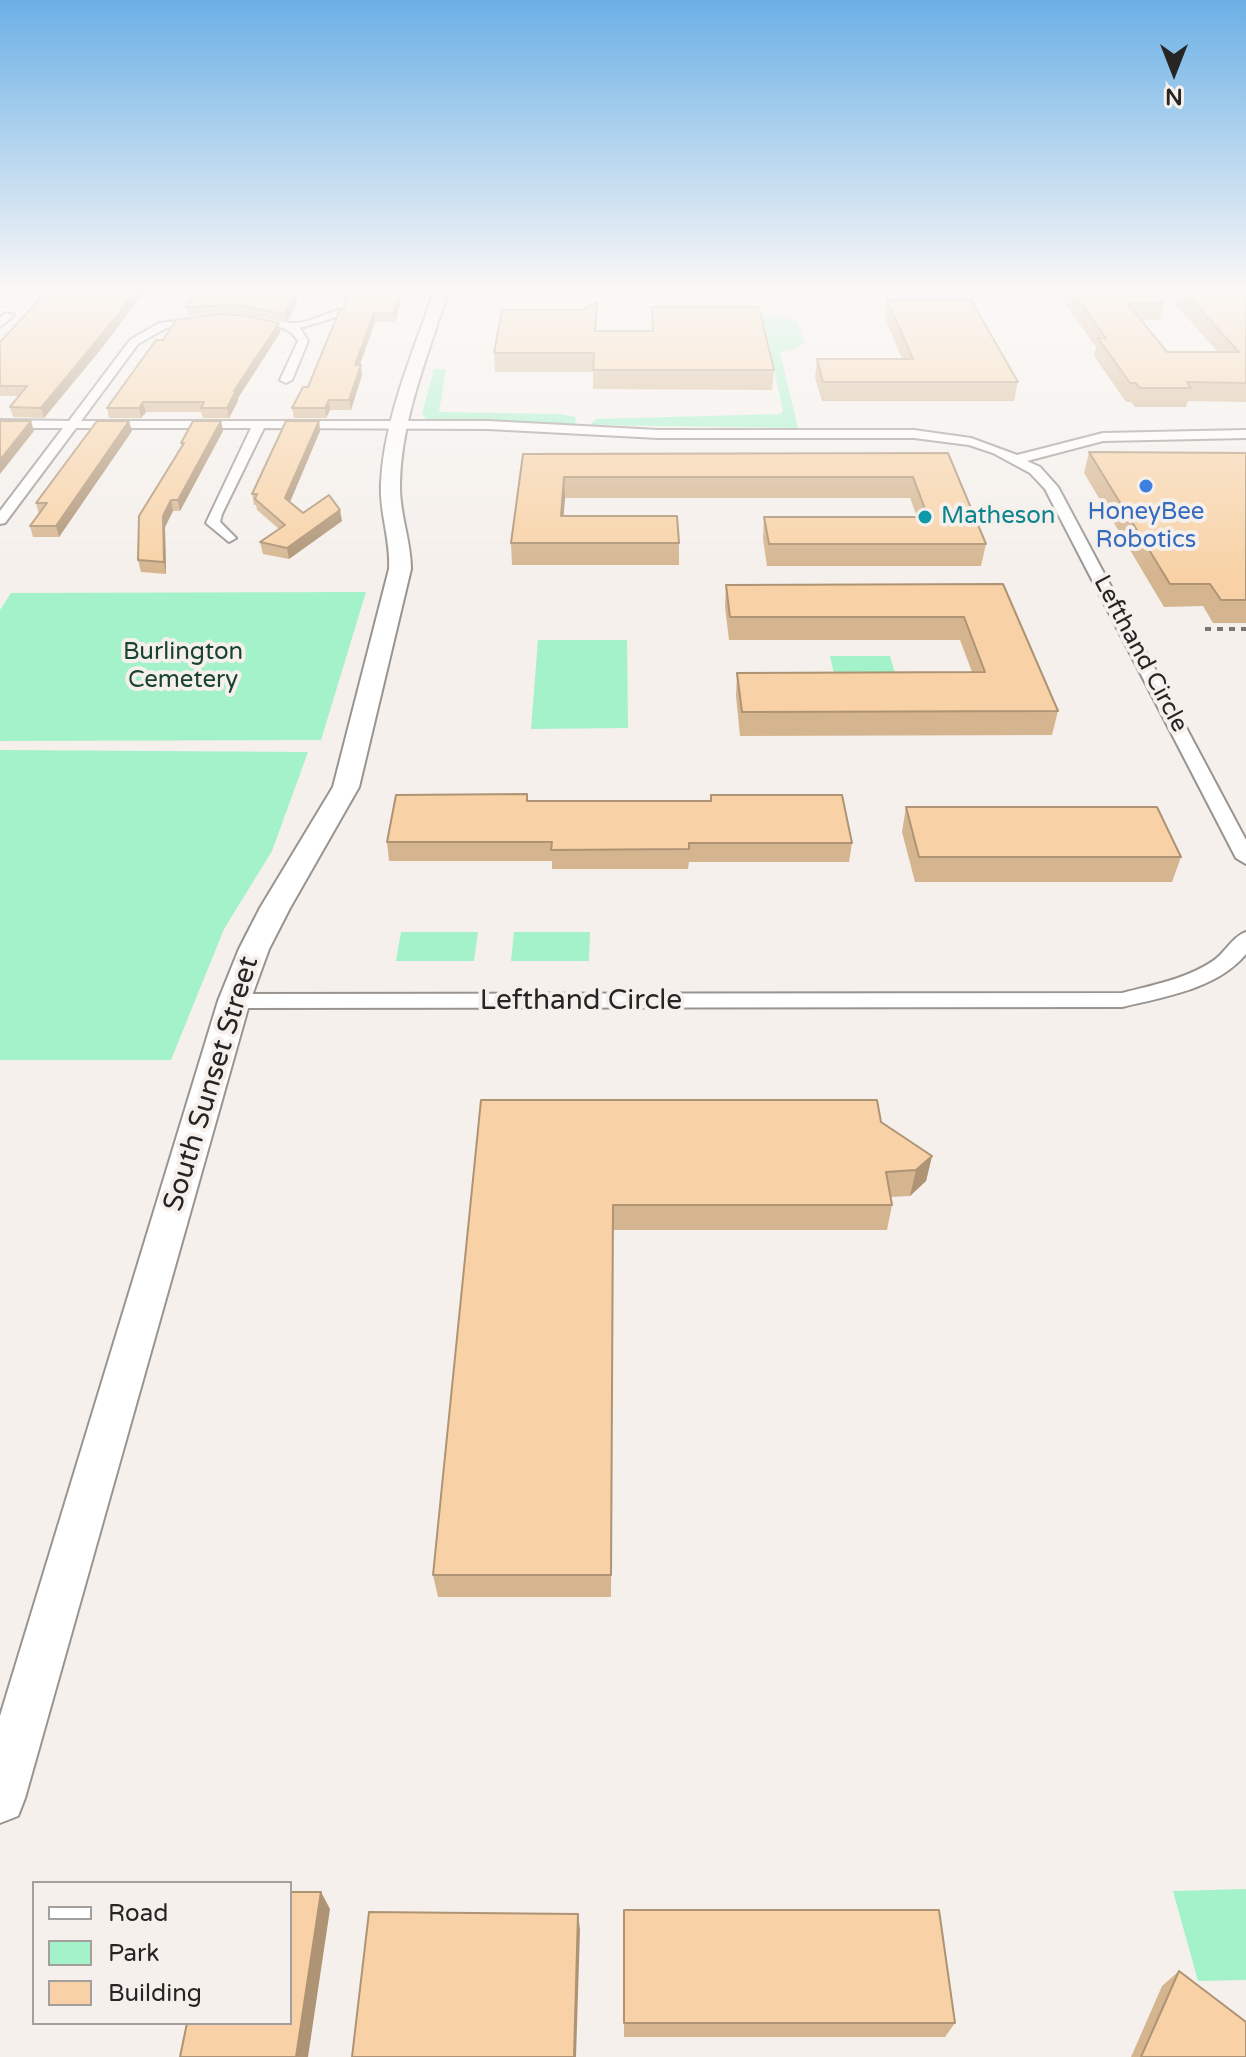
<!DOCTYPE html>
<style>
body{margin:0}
#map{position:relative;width:1246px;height:2057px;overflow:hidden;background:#f5f0ec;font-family:"Varela Round",sans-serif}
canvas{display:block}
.legend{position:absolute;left:32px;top:1881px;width:260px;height:144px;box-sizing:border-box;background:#f5f0ec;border:2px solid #a39f9c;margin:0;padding:10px 14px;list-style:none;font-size:24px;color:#272524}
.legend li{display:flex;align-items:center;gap:16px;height:40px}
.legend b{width:40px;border:2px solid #a39f9c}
.north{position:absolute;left:1134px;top:32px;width:80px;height:80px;-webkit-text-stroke:6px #f5f0ec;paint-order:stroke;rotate:180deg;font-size:22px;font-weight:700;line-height:32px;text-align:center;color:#272524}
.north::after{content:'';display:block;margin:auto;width:28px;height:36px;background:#272524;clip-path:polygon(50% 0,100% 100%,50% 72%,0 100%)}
</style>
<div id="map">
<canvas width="1246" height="2057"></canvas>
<ul class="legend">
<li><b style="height:10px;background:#fff"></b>Road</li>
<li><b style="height:22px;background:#a3f2c9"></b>Park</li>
<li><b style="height:22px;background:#f8d2a6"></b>Building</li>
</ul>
<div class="north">N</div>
</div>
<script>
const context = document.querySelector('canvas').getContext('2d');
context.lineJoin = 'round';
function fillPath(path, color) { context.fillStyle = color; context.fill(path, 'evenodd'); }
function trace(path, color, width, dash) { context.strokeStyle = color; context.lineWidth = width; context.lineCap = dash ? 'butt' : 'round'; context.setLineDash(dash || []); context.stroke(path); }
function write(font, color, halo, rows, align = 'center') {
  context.font = font + ' "Varela Round",sans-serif'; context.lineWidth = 8; context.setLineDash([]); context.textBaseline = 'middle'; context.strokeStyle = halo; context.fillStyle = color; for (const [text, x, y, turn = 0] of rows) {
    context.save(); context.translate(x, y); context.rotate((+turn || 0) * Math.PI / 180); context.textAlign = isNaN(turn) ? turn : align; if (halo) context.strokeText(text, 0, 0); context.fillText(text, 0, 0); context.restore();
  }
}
fillPath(new Path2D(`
 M751,312L796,320L805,343L797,348L780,352L798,428L590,425L596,419L780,414L783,411L769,347H735L719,337H768L765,324H716Z
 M434,369H446L439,412L560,414L576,417L575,424L426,419L422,414Z
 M366,592L321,740L0,741V610L11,593Z
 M538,640H627L628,728L531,729Z
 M830,656H890L895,673H834Z
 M0,750L308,752L272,851L224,929L171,1060H0Z
 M401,932H478L474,961H396Z
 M514,932H590L589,961H511Z
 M1246,1889V1980L1198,1981L1173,1891Z`), '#a3f2c9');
const street = new Path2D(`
 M339,310L343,311V315L300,328L308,341L292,380L286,383L280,380L298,341C286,320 264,329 247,320C259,312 276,321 290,323C304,325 325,314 339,310Z
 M5,313L14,315L0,327V318Z
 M201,318L205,319V323L166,328L138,344L81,421H488L658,430H914L971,438L1017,455L1103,433L1246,430V438L1103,441L1027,461L1040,467L1058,487L1246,840V864L1236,858L1045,489L1030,473L993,453L969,445L914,438H658L488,429L264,428L222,514L220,522L236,538L229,542L206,523L251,428H76L5,523L0,524V511L63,428H0V420L69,421L130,340L159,323Z
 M1246,932V954C1217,989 1164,997 1122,1007L234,1008L226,1006L223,1001L226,996L234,994L1122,993C1153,985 1186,979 1213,961C1225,953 1233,936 1246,932Z`);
const secondary = new Path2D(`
 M435,288H449C430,351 401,417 400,484C399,513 411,540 411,569L359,787L290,908L269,949L250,1001L25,1798L18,1816L0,1823V1716L218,1001L239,949L260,908L333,787L389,569C391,540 379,512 381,483C384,417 414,351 435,288Z`);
trace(street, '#999490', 4);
trace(secondary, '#999490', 4);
fillPath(street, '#fff');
fillPath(secondary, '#fff');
trace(new Path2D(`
 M1205,629H1246`), '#787573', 4, [6, 6]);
fillPath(new Path2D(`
 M1064,288H1151L1164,303L1160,320H1141L1167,352H1218L1175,304L1179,288L1246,292V402L1188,401L1186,407H1135L1131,402H1126L1094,356L1096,347L1062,299Z
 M143,293L106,343L44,418L13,417L10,407L19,396H0V342L93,298Z
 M887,300L1018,382L1014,401H822L815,378L817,359H902L885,318Z
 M597,302L596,331H652V307L774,370L772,390L593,389V372H495L494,353L582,310Z
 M297,303L287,322L238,313L188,315L186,307Z
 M400,303L395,322H375L360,365L362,375L351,410H330L326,418H294L292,408L308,387L344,308Z
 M280,333L238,398V401L229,418H203L201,412H146L141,418H109L107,408Z
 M319,421L320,431L290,502L303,513L342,521L289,559L263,554L260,542L279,529L257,510L256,505H254L252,494Z
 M132,431L59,537H33L30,526L39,514L36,503Z
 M223,431L180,511H173L165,527L166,574L141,572L138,560L182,446L181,443Z
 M1089,452L1246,453V623H1213L1203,606L1164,607L1084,473Z
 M948,453L986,544L981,566H767L763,539L764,517H917L910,498H565L563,516L679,543V565H512L511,543L523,454Z
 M1003,584L1058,711L1052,735L740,736L736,696L737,673L972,672L960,640H729L725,607L726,585Z
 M527,794L528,801H711V795L852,843L849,862H689L688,869H552V861H389L387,842Z
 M906,807L1181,857L1172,882H915L902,832Z
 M481,1100L881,1122L932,1156L926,1181L910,1196L891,1197L892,1205L887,1230H613L611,1597H438L433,1575Z
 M624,1910L955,2023L945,2037H624Z
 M1179,1971L1246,2057H1131L1162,1986Z`), '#d5b58f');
fillPath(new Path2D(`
 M138,288H142L143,293L106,343L44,418L41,408Z
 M399,294L400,303L395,322L394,313Z
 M296,295L297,303L287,322L285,314Z
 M374,313L375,322L356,375L355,365Z
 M279,323L280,333L238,398V401L229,418L227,408L234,391Z
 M361,365L362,375L351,410L349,400Z
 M329,400L330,410L326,418L325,408Z
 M143,402L146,412L141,418L139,408Z
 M31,421L34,431L0,474V460Z
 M129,421L132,431L59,537L56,526Z
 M221,421L223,431L180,511L178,500Z
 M319,421L320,431L287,509L285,498Z
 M564,477L565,498L562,538L561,516Z
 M171,500L173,511L165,527L166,574L164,562L163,516Z
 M340,510L342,521L289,559L287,548Z
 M932,1156L926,1181L910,1196L916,1170Z
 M321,1892L330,1909L308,2057H296Z
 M578,1914L580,1930L576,2057H574Z`), '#ae9374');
const building = new Path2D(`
 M127,288H138L103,333L41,408L10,407L27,386H0V342L48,290L93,298Z
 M364,288H374L399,294L394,313H374L355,365H361L349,400H329L325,408H292L303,387H308L340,309L344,308L347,294Z
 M1070,288H1151L1164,303H1127L1167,352H1239L1180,288H1242L1246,292V383L1187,382L1191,388H1140L1136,383H1130L1098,338H1106Z
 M195,294L296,295L285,314L237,305L186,307Z
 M887,300H971L1018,382H823L817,359H913Z
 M597,302L595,331H653L652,307H759L774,370H593L594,353H494L502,310H582Z
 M219,314L242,315L279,323L234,391H236L227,408H201L204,402H143L139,408H107L156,340H163L176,320Z
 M0,421H31L0,460Z
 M97,421H129L56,526H30L47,503H36Z
 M193,421H221L178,500H171L163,516L164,562L138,560L139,516L184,443H181Z
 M286,421H319L285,498L303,513L329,495L340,510L287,548L260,542L285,525L255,499L257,494H252Z
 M1089,452L1246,453V600H1221L1210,584H1170Z
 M948,453L986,544H769L764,517H928L913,477H564L561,516H677L679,543H511L523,454Z
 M1003,584L1058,711L742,712L737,673L985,672L964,617H730L726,585Z
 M527,794V801H711V795H842L852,843H689V849L551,850L552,842H387L396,795Z
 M906,807H1157L1181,857H919Z
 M481,1100H877L881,1122L932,1156L916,1170L886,1172L892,1205H613L611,1575H433Z
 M290,1892H321L296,2057H180L187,2023H290Z
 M624,1910H939L955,2023H624Z
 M369,1912L578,1914L574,2057H352Z
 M1179,1971L1246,2022V2057H1141Z`);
fillPath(building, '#f8d2a6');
trace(building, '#ae9374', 2);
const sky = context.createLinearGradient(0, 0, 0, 576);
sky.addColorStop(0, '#6bb0e6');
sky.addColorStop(0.5, '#faf8f6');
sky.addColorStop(1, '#faf8f600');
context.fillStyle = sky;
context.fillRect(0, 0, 1246, 576);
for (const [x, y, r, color] of [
 [1146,486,8,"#3f7fe0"],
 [925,517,8,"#0f9aa8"]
]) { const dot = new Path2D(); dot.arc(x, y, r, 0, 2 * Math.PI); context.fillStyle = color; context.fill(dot); trace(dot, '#f5f0ec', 3); }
write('24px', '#366cbe', '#f5f0ec', [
 ["HoneyBee",1146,513],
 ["Robotics",1146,541]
]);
write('24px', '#0d838f', '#f5f0ec', [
 ["Matheson",941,517]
], 'left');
write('24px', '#18432f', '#f5f0ec', [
 ["Burlington",183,653],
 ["Cemetery",183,681]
]);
write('24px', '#272524', '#f5f0ec', [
 ["Lefthand Circle",1140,654,62]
]);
write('28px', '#272524', '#f5f0ec', [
 ["Lefthand Circle",581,1002],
 ["South Sunset Street",212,1084,-73]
]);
</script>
